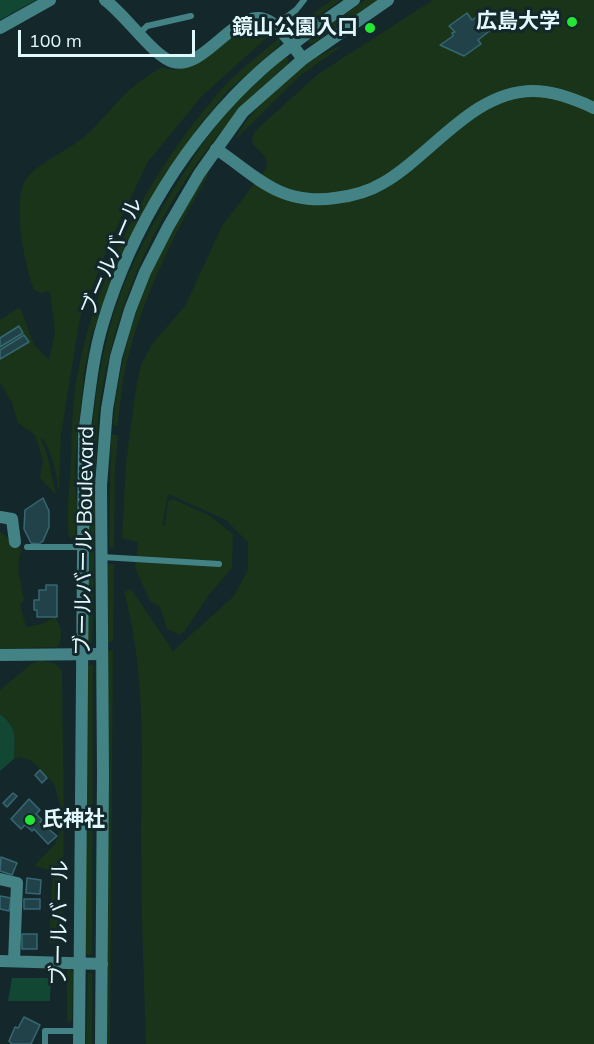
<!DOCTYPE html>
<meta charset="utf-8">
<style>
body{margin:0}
#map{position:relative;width:594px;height:1044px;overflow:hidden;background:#14272b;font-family:Mulish,sans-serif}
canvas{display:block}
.scale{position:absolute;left:18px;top:30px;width:177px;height:27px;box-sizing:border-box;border:3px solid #e1f9fc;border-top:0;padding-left:8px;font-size:18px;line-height:21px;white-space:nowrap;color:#e1f9fc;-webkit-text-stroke:4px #14272b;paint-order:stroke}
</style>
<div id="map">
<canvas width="594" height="1044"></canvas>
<div class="scale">100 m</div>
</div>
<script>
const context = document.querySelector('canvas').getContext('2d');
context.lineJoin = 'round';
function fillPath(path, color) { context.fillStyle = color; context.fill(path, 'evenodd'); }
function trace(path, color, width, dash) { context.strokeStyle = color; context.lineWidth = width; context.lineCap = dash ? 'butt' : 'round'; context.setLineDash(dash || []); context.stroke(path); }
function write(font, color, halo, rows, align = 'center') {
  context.font = font + ' Mulish,"Noto Sans JP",sans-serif'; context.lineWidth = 6; context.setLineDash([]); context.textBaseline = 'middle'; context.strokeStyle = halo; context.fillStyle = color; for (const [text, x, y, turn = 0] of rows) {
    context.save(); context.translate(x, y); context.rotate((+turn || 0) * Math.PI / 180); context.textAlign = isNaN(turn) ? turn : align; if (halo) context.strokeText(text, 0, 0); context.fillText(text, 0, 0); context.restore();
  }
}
fillPath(new Path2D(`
 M332,0H341L297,31L289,30Z
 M365,0H378L313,44L308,43V41Z
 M433,0H594V1044H146C144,978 141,912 141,847C141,761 147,674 124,592L131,589L173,651L233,597L248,570V542L226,520L168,494L162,526L165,524L168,501L173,499L210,516L233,534L232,568L208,596L184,632L179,634L167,629L160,607L150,601L135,568L138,542L122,538L126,463L136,388L141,365L152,344L185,306L222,226L267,167L266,158L252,143L254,132L318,74Z
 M249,25H265L273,32L202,96L147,163L108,247L80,318L61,434L59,494C57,474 53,457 44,440L41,438L48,458L56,495L40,478L43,461L35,435L18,423L12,403L0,382V359L28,342L24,335L0,350V347L23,333L19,326L0,338V320L20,307L34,345L49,360L55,332L50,291L42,293L34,290C25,266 9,193 30,174C46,159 66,151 83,138C103,121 118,98 139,82C146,77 154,72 162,67C190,79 226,40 249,25Z
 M280,37V45L227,92L203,121L163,177L124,250L91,337L84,373L75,464L77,515L75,536L70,539C65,519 70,483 71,462C71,440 72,419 74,398C88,287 148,172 222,89C238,70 261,54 280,37Z
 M345,44L301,75L236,139C245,115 286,78 307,64C319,55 332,49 345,44Z
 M287,57L289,59L288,64C181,154 110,291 97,430C96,451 96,472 96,493C94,543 93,593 92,643H88C89,526 80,404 121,292C139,245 165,202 192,160C212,127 237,99 266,74C272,68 279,61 287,57Z
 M210,172C173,236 139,303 124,375C121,392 120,409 117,426L113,425C119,359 137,295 168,237C179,217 191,197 203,177Z
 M111,435H118L115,468L114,548L109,547Z
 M0,531L22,550C14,567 22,583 24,600L20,604L26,627L41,624L55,617C62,627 63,636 58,647L0,649Z
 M108,564H114L113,641L108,642Z
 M113,650L110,1044H104L108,651Z
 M39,661L55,663L62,671L64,817L62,941L49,943L53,871L34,866L55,844L59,835L60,805L54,784L32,761L20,757L14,759C15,738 18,728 0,714V690L31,664Z
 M91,664L93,666L92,954L89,956L86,954V667Z
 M67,967L73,972L72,1020L69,1022L67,1021Z
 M88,973L92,974V1044H86Z`), '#193418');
fillPath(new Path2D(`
 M0,0H36L0,20Z
 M0,714C18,728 15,738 14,759L0,771Z
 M12,978H49L51,980L50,1001H8Z`), '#114733');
const building = new Path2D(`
 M467,13L472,20L482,13L492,29L478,40L481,44L464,56L440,45L453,36L452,33L455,32L449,26Z
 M19,326L23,333L0,347V338Z
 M24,335L29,342L0,359V350Z
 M43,498L49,511V527L43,541L39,544L31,543L24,529L25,510Z
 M46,585H57V617H37V610H34V600H39V590H46Z
 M40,770L47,778L42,783L35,775Z
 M13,793L17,796L7,807L3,803Z
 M29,799L40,810L36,814L42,820L40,822L57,836L48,844L34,829L32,831L25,825L21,829L11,819Z
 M1,857L17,863L12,875L0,871Z
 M27,878L41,880L40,894L26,893Z
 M0,896L11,898L9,911L0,909Z
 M24,899H40V909H24Z
 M22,934H37V949H22Z
 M24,1017L40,1025L31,1044H12L9,1041L15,1027L18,1028Z`);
fillPath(building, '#22424a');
trace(building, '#366873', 1.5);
trace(new Path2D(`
 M276,25L296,10L304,0
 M140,33L147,26L191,16
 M27,547H82
 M102,557L219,564
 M45,1044V1031H79`), '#448385', 6);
trace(new Path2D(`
 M105,0C125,14 153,56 173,62C206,71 238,3 269,21C283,29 293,47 303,59
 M0,28L50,0
 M216,149C238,163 257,182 281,192C297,199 318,201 335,198C353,196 368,192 383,183C431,156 472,91 533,91C554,91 575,99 594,108
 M0,517L12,519L15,542
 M0,655L102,654
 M0,879L17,883L14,961
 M0,961L102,964`), '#448385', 12);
trace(new Path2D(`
 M79,1044L84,435C89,398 92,359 103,323C131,229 187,137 260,71C289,45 322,23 354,0
 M101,1044L103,774L101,485L107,409L116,357L130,310L145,272L168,227L199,174L243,112L303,59L388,0`), '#448385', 12);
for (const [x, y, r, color] of [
 [572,22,6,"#20e932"],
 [370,28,6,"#20e932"],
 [30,820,6,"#20e932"]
]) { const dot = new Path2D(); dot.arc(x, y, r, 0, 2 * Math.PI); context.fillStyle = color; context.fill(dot); trace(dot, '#14272b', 2); }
write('bold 21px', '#e1f9fc', '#14272b', [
 ["広島大学",560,22],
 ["鏡山公園入口",358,28],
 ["氏神社",42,820,"left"]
], 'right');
write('21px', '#e1f9fc', '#14272b', [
 ["ブールバール",112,257,-67],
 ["ブールバール Boulevard",85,541,-89],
 ["ブールバール",60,923,-89]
]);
</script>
